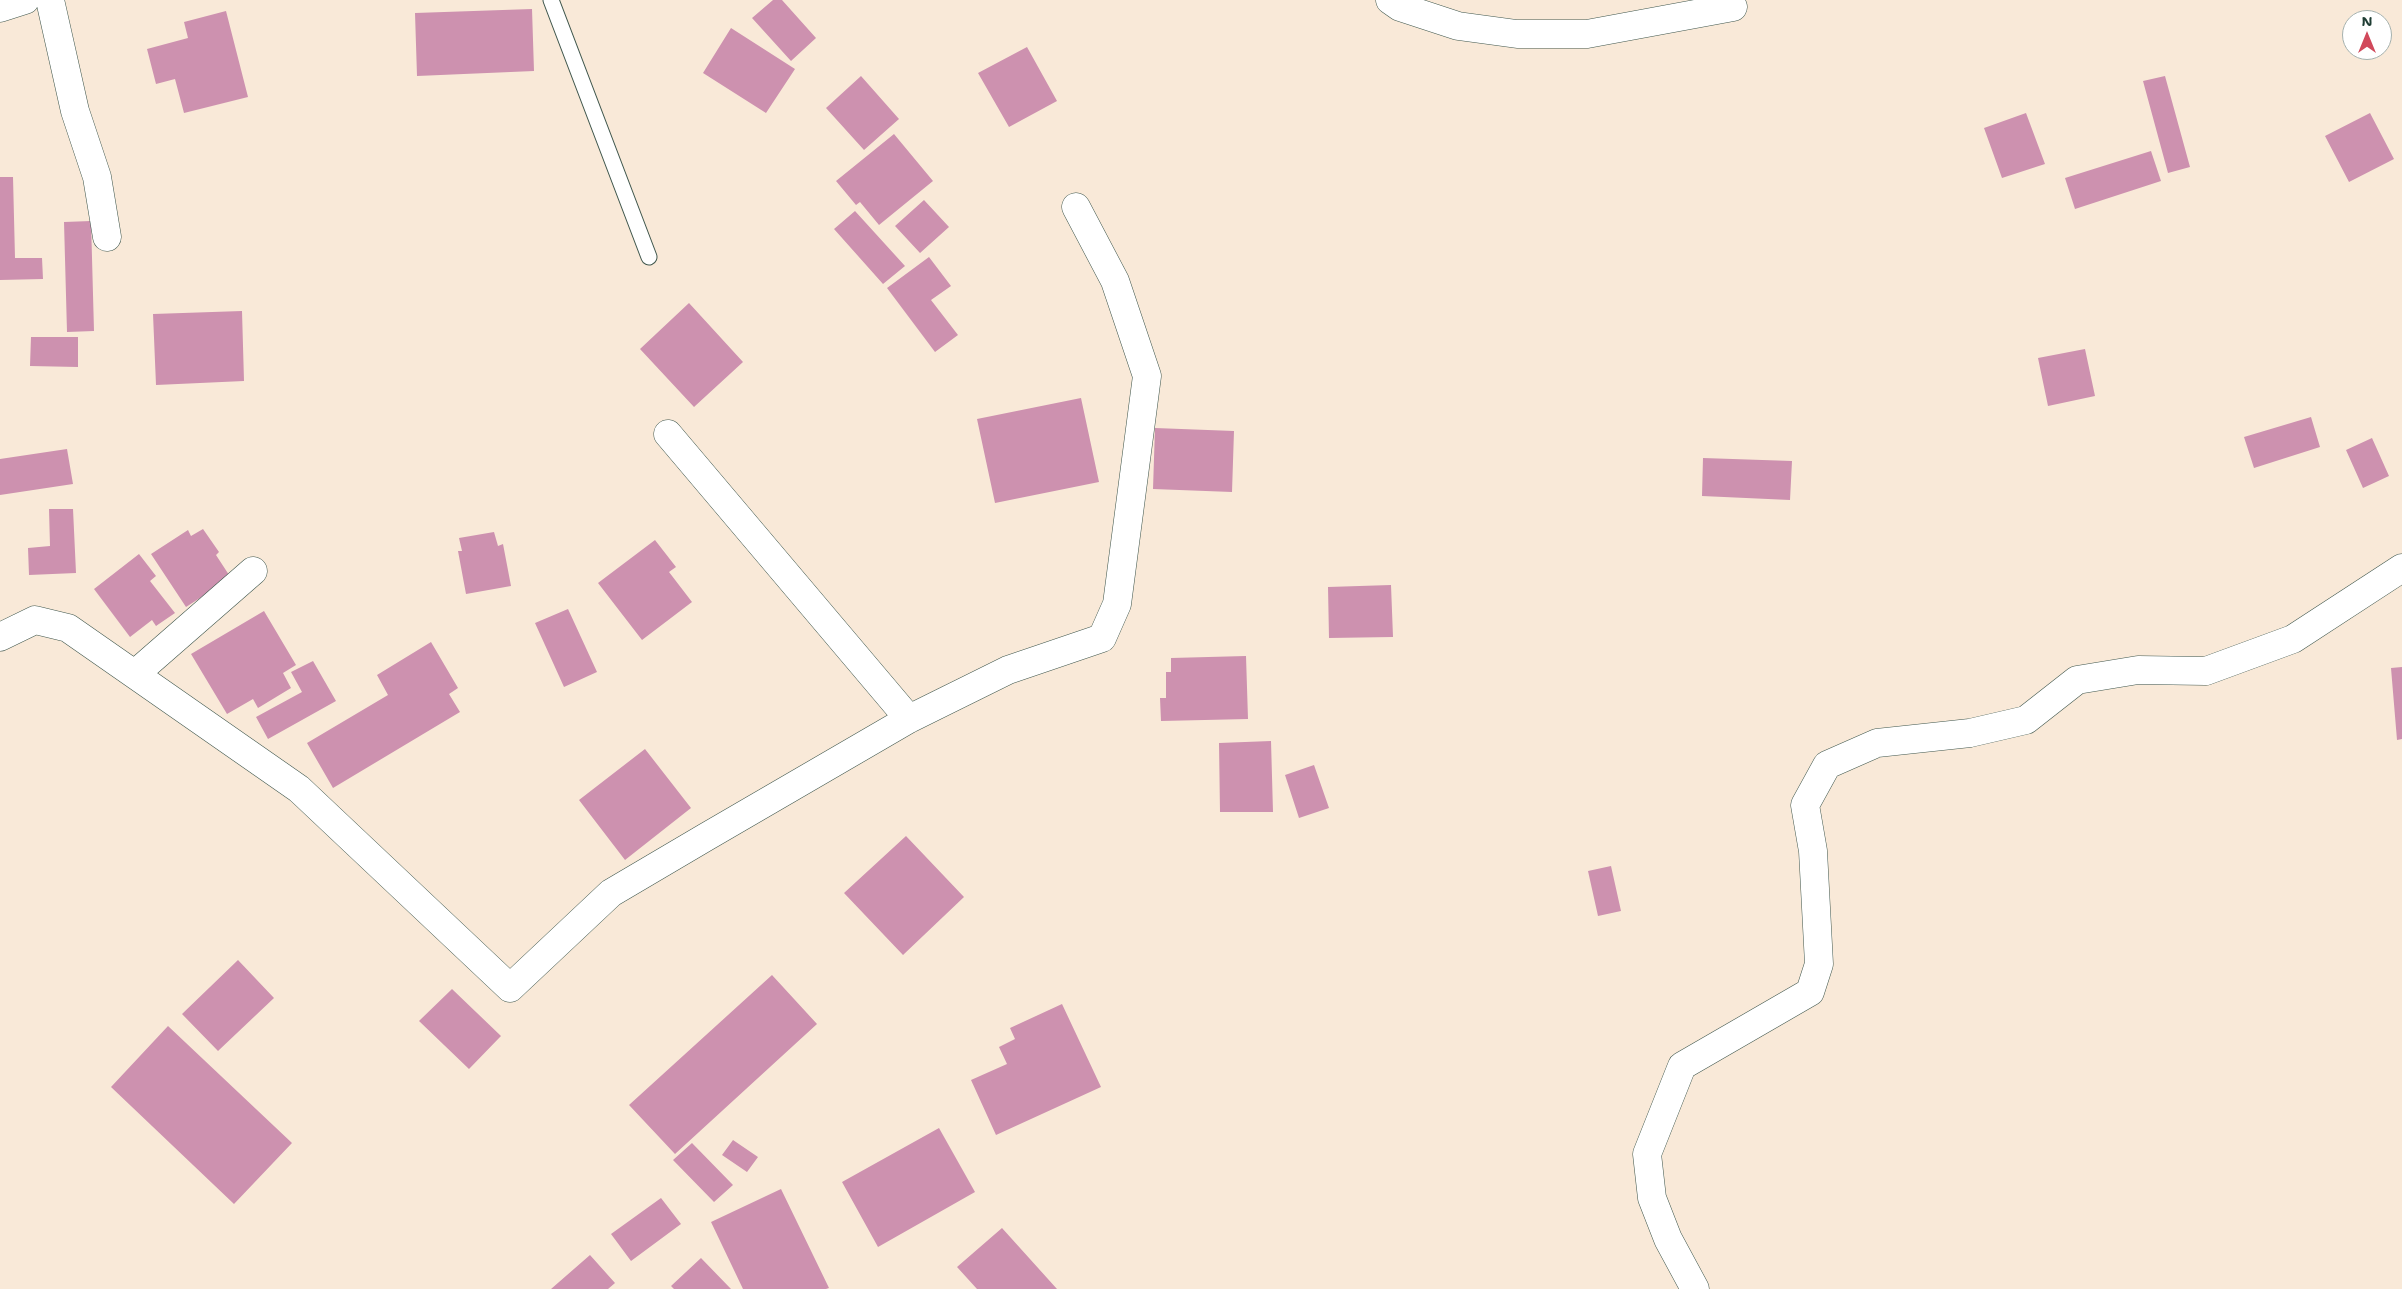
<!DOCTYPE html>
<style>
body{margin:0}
#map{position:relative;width:2402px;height:1289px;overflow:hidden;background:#f9e9d8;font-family:"Shantell Sans",sans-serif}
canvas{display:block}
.north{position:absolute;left:2342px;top:10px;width:50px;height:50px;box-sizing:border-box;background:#fff;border:1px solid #a5b1ae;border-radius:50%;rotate:0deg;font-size:14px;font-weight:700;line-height:20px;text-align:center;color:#1f3d34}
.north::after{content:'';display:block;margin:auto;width:18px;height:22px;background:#d1495b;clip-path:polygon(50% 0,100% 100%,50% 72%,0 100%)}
</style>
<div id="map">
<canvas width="2402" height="1289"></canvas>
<div class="north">N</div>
</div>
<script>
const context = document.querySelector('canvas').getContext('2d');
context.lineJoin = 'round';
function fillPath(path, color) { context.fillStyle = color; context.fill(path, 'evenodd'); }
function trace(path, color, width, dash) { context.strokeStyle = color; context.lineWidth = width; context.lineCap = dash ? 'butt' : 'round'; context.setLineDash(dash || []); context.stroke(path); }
fillPath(new Path2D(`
 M773,0H782L816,38L791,61L752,18Z
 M532,9L534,71L417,76L415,13Z
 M226,11L248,97L184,113L175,79L156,84L147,49L188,38L184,22Z
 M731,28L795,69L766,113L703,73Z
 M1027,47L1057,101L1009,127L978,73Z
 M861,76L899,119L864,150L826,108Z
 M2165,76L2190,167L2168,173L2143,81Z
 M2026,113L2045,164L2002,178L1984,128Z
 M2370,113L2394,159L2349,182L2325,136Z
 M894,134L933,181L879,225L860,202L856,205L836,181Z
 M2151,151L2161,181L2075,209L2065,178Z
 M0,177H13L15,258H42L43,279L0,280Z
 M924,200L949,227L920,253L895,226Z
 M855,211L905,266L883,284L834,229Z
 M91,221L94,331L67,332L64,222Z
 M929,257L951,286L931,300L958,335L935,352L887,288Z
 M689,303L743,362L694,407L640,349Z
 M242,311L244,381L156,385L153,314Z
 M31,337H78V367L30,366Z
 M2085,349L2095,396L2048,406L2038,358Z
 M1081,398L1099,482L995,503L977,419Z
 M2311,417L2320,447L2254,468L2244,437Z
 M1155,428L1234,431L1232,492L1153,489Z
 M2372,438L2389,476L2363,488L2346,450Z
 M67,449L73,484L0,495V459Z
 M1703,458L1792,461L1790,500L1702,496Z
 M49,509H73L76,573L29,575L28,548L50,546Z
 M203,529L219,552L216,555L231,578L186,607L151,554L188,530L191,536Z
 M494,532L498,546L503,544L511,586L466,594L458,551H462L459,538Z
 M655,540L676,567L669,572L692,602L642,640L598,583Z
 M139,554L156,576L150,581L175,613L156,626L152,620L130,637L94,589Z
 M1391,585L1393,637L1329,638L1328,587Z
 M568,609L597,672L564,687L535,623Z
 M264,611L296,665L283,673L291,688L258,708L253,699L227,714L191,654Z
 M431,642L458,688L449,694L460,712L333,788L307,743L388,695L377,675Z
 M1246,656L1248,719L1161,721L1160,698H1166V672H1171V658Z
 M313,661L336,701L268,739L256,717L302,692L291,672Z
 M2402,667V739L2397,740L2391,668Z
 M1271,741L1273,812H1220L1219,743Z
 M645,749L691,808L625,860L579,800Z
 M1314,765L1329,808L1299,818L1285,775Z
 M906,836L964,897L903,955L844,893Z
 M1611,866L1621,911L1598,916L1588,871Z
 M238,960L274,998L218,1051L182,1014Z
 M772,975L817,1024L675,1154L629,1105Z
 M452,989L501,1036L469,1069L419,1021Z
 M1062,1004L1101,1087L996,1135L971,1080L1007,1064L999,1047L1015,1039L1010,1028Z
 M168,1026L292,1143L234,1204L111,1087Z
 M939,1128L975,1192L878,1247L842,1182Z
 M733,1140L758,1157L747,1172L722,1155Z
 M692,1143L733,1185L714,1202L673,1160Z
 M781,1189L829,1288L826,1289H743L711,1222Z
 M661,1198L681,1224L631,1261L611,1234Z
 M1002,1228L1057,1289H977L957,1267Z
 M590,1255L615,1283L608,1289H551Z
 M701,1258L731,1289H674L671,1286Z`), '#cd91af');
const service = new Path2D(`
 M551,0L649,257`);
const minor = new Path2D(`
 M50,0L75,111L97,177L107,237
 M1390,0L1400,7L1458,26L1517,34H1587L1733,7
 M0,8L25,0
 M668,434L909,719
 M0,637L35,620L68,628L299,789L510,988L611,893L706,837L909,719L1008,670L1102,638L1117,604L1147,376L1115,281L1076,207
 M135,674L253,571
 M1695,1289L1668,1239L1652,1198L1647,1154L1682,1066L1810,992L1819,964L1813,851L1805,805L1827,765L1877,743L1970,733L2026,720L2077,680L2138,670L2206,671L2293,639L2402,568`);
trace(service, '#40574d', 17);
trace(minor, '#40574d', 29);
trace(service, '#fff', 15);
trace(minor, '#fff', 28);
</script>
